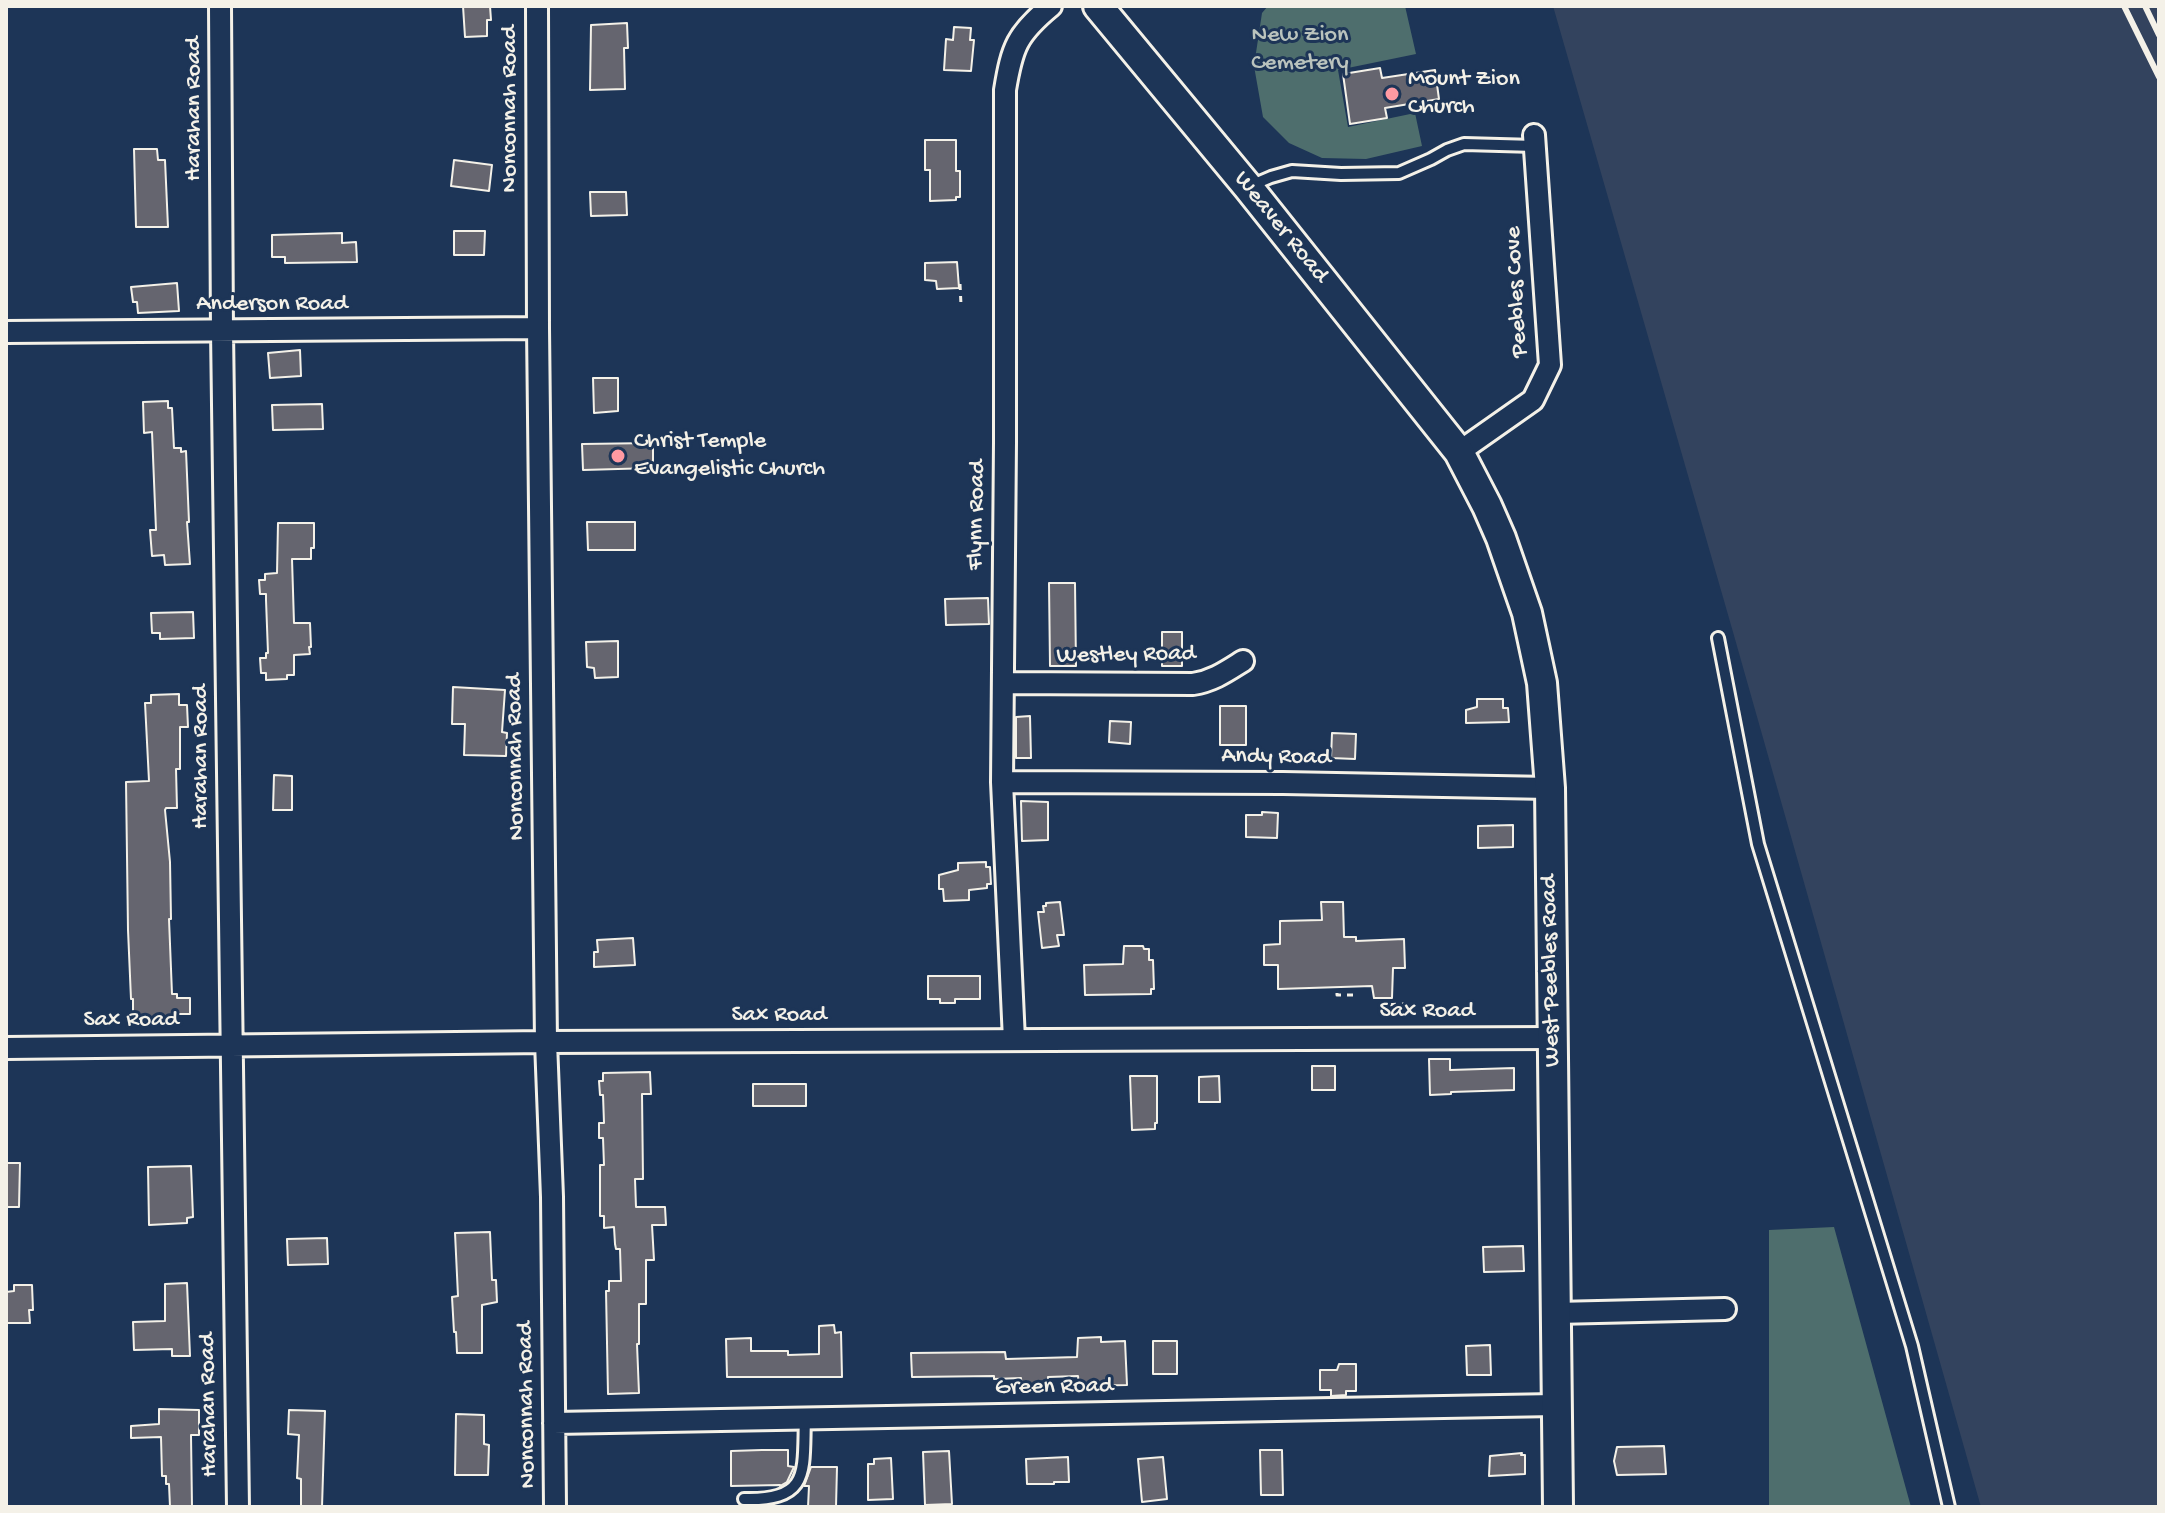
<!DOCTYPE html>
<style>
body{margin:0}
#map{position:relative;width:2165px;height:1513px;overflow:hidden;background:#1d3557;font-family:"Gochi Hand",sans-serif}
canvas{display:block}
.frame{position:absolute;inset:0;border:8px solid #f4f1e8;pointer-events:none}
</style>
<div id="map">
<canvas width="2165" height="1513"></canvas>
<div class="frame"></div>
</div>
<script>
const context = document.querySelector('canvas').getContext('2d');
context.lineJoin = 'round';
function fillPath(path, color) { context.fillStyle = color; context.fill(path, 'evenodd'); }
function trace(path, color, width, dash) { context.strokeStyle = color; context.lineWidth = width; context.lineCap = dash ? 'butt' : 'round'; context.setLineDash(dash || []); context.stroke(path); }
function write(font, color, halo, rows, align = 'center') {
  context.font = font + ' "Gochi Hand",sans-serif'; context.lineWidth = 6; context.setLineDash([]); context.textBaseline = 'middle'; context.strokeStyle = halo; context.fillStyle = color; for (const [text, x, y, turn = 0] of rows) {
    context.save(); context.translate(x, y); context.rotate((+turn || 0) * Math.PI / 180); context.textAlign = isNaN(turn) ? turn : align; if (halo) context.strokeText(text, 0, 0); context.fillText(text, 0, 0); context.restore();
  }
}
fillPath(new Path2D(`
 M1553,6H2159V1507H1981L1733,632Z`), '#33435e');
fillPath(new Path2D(`
 M1268,6H1405L1416,54L1338,70L1348,127L1415,113L1422,146L1366,159L1322,158L1289,143L1263,117L1254,66L1262,13Z
 M1834,1227L1911,1507H1769V1230Z`), '#4e6e6d');
const building = new Path2D(`
 M463,6H490L491,20H487V36L465,37Z
 M627,23L628,48H624L625,89L590,90L591,25Z
 M954,27L971,28L970,40H974L971,71L944,70L946,39L953,40Z
 M1380,68L1382,78L1435,70L1439,99L1385,108L1387,118L1350,124L1343,74Z
 M925,140H956V171H960V197H956V200L930,201V170H925Z
 M134,149H157L158,160H165L168,227H136Z
 M454,160L492,165L489,191L451,186Z
 M590,192H626L627,215L591,216Z
 M454,231H485L484,255H454Z
 M342,233V243L356,242L357,262L285,263V257H272V235Z
 M957,262L959,288L937,289L936,281L925,280V263Z
 M177,283L179,311L138,313L137,302H133L131,287Z
 M300,350L301,376L270,378L268,353Z
 M593,378H618V411L594,413Z
 M168,401V408H172L174,448H181V452L186,451L189,522H187L190,564L165,565L164,555L152,556L150,530H156L152,432L144,433L143,402Z
 M322,404L323,429L273,430L272,405Z
 M653,443V468L583,470L582,444Z
 M587,522H635V550H588Z
 M278,523H314V548H311V559H292L294,623H310L311,647H309L310,654L294,655V675H287V679L266,680V673H261L260,658H266V653H268L266,600V594H260L259,580H265V574L277,573Z
 M1049,583H1075L1076,666H1050Z
 M988,598L989,624L946,625L945,599Z
 M193,612L194,638L160,639V633H152L151,613Z
 M1162,632H1182V666H1162Z
 M618,641V677L595,678L594,668L587,667L586,642Z
 M453,687L505,690L502,732L507,733L506,756L464,755L465,724H452Z
 M179,694V705H187L188,727H180V769H176L177,808H166L165,810L170,862L171,919H169L172,994H177V998H190V1014H178L177,1018H133V999H131L128,930L126,782L149,781L145,703H151V695Z
 M1477,699H1503V708H1508L1509,722L1466,723V710L1477,707Z
 M1220,706H1246V745H1220Z
 M1030,716L1031,758H1016V717Z
 M1110,721L1131,722L1130,744L1109,742Z
 M1332,733L1356,734L1355,759L1331,758Z
 M274,775L292,776V810H273Z
 M1021,801L1048,802V840L1022,841Z
 M1262,812L1278,813L1277,838L1246,837V815H1262Z
 M1513,825V847L1478,848V826Z
 M986,862V867H990L991,884H987V888L969,890V900L944,901L943,889H939V875L958,870V863Z
 M1060,902L1064,935H1057L1059,946L1042,948L1038,912H1044L1043,906H1046V903Z
 M1321,902H1343L1344,937H1356V941L1404,939L1405,968H1393L1392,998H1374L1372,986L1278,989V965H1264V945L1280,944V921L1322,920Z
 M633,938L635,965L594,967V952H598L597,940Z
 M1124,946H1143L1144,949H1149V960H1153L1154,989H1151V994L1085,995L1084,965L1123,964Z
 M928,976H980V999H955V1003H940V999H928Z
 M1429,1059H1450V1070L1514,1068V1090L1451,1092V1094L1430,1095Z
 M1312,1066H1335V1090H1312Z
 M650,1072L651,1094H642L643,1179H635L636,1207H665L666,1225H652L654,1260H646V1304H639V1344H637L639,1393L608,1394L606,1291H609V1281H621L620,1249H616L615,1244L614,1227L604,1228V1216H600V1165H604L603,1138H599V1123H604L603,1095H600L599,1081H603V1073Z
 M1130,1076H1157V1123H1155V1129L1132,1130Z
 M1219,1076L1220,1102H1199V1077Z
 M753,1084H806V1106H753Z
 M6,1163H20L19,1207H6Z
 M191,1166L193,1217L187,1218V1223L149,1225L148,1167Z
 M490,1232L492,1280H496L497,1302L482,1305V1353H457L456,1332H454L452,1297L458,1296L455,1233Z
 M327,1238L328,1264L288,1265L287,1239Z
 M1523,1246L1524,1271L1484,1272L1483,1247Z
 M187,1283L190,1356H172V1349L134,1350L133,1322L165,1321V1284Z
 M14,1285H32L33,1310H29L30,1323H6V1292L14,1291Z
 M834,1325L835,1333L841,1332L842,1377H727L726,1339L751,1338V1351H788V1355L819,1354V1326Z
 M1101,1337V1342L1125,1341L1127,1385L1079,1386L1078,1376L1048,1377V1387L1022,1388L1021,1378L994,1379V1376L912,1377L911,1353L1005,1352L1006,1359L1077,1357L1078,1338Z
 M1153,1341H1177V1374H1153Z
 M1490,1345L1491,1375H1467L1466,1346Z
 M1339,1364H1356V1391H1346V1395L1331,1396V1390H1320V1370H1337Z
 M159,1409L199,1410V1435H191L192,1507H170L169,1484H166V1476H162L161,1437L131,1438V1426L159,1424Z
 M289,1410L325,1411L322,1507H301V1479L297,1478L299,1435L288,1434Z
 M456,1414L484,1415V1444L489,1445L488,1475H455Z
 M1664,1446L1666,1474L1617,1475L1614,1461L1617,1447Z
 M762,1450H788V1466L794,1467L787,1482L780,1486V1485L731,1486V1451Z
 M1260,1450H1282L1283,1495H1261Z
 M949,1451L952,1504L925,1505L923,1452Z
 M1522,1453L1521,1455H1525V1474L1489,1476L1490,1456Z
 M1068,1457L1069,1482H1054V1484H1027L1026,1459Z
 M1163,1457L1167,1499L1142,1502L1138,1459Z
 M891,1458L893,1499L868,1500V1464H874V1459Z
 M811,1467H837L836,1507H808L809,1486H804Z`);
fillPath(building, '#65656f');
trace(building, '#f4f1e8', 2);
const lane = new Path2D(`
 M1250,186L1271,177L1292,171L1341,174L1399,173L1431,159L1447,150L1464,144L1535,146
 M1718,638L1758,844L1912,1346L1949,1507
 M744,1499C811,1501 803,1471 805,1417`);
const street = new Path2D(`
 M220,6L222,331L238,1507
 M537,6L538,328L546,1042L552,1197L555,1507
 M6,332L538,328
 M1459,452L1533,400L1550,365L1534,135
 M1003,683L1193,684C1213,681 1227,671 1243,661
 M1002,782L1283,783L1550,788
 M1014,1040L1002,782L1005,442V90C1012,47 1017,34 1051,6
 M6,1048L546,1042L1553,1038
 M1556,1313L1725,1309
 M554,1423L1555,1405`);
const secondary = new Path2D(`
 M1098,6L1248,187L1459,452L1487,506L1501,538L1527,613L1542,683L1550,788L1558,1507`);
trace(lane, '#f4f1e8', 16);
trace(street, '#f4f1e8', 26);
trace(secondary, '#f4f1e8', 34);
trace(new Path2D(`
 M960,284L961,305
 M1337,993V995H1356
 M1382,1001V1005L1404,1004`), '#f4f1e8', 3, [6, 6]);
trace(lane, '#1d3557', 10);
trace(street, '#1d3557', 20);
trace(secondary, '#1d3557', 28);
trace(new Path2D(`
 M2124,6L2159,77
 M2145,6L2159,35`), '#f4f1e8', 6);
for (const [x, y, r, color] of [
 [1392,94,8,"#ff9aa2"],
 [618,456,8,"#ff9aa2"]
]) { const dot = new Path2D(); dot.arc(x, y, r, 0, 2 * Math.PI); context.fillStyle = color; context.fill(dot); trace(dot, '#1d3557', 3); }
write('24px', '#bac3bd', '#1d3557', [
 ["New Zion",1300,36],
 ["Cemetery",1300,64]
]);
write('24px', '#f4f1e8', '#1d3557', [
 ["Mount Zion",1408,80],
 ["Church",1408,108],
 ["Christ Temple",634,442],
 ["Evangelistic Church",634,470]
], 'left');
write('24px', '#f4f1e8', '#1d3557', [
 ["Harahan Road",195,109,-90],
 ["Nonconnah Road",511,109,-90],
 ["Weaver Road",1280,228,51],
 ["Peebles Cove",1518,292,-93],
 ["Anderson Road",272,305],
 ["Flynn Road",978,515,-89],
 ["Westley Road",1126,656,-1],
 ["Harahan Road",202,757,-90],
 ["Nonconnah Road",517,757,-91],
 ["Andy Road",1276,758,1],
 ["West Peebles Road",1552,971,-91],
 ["Sax Road",1427,1012],
 ["Sax Road",779,1016],
 ["Sax Road",131,1021],
 ["Green Road",1054,1388,-1],
 ["Harahan Road",210,1405,-91],
 ["Nonconnah Road",528,1405,-91]
]);
</script>
